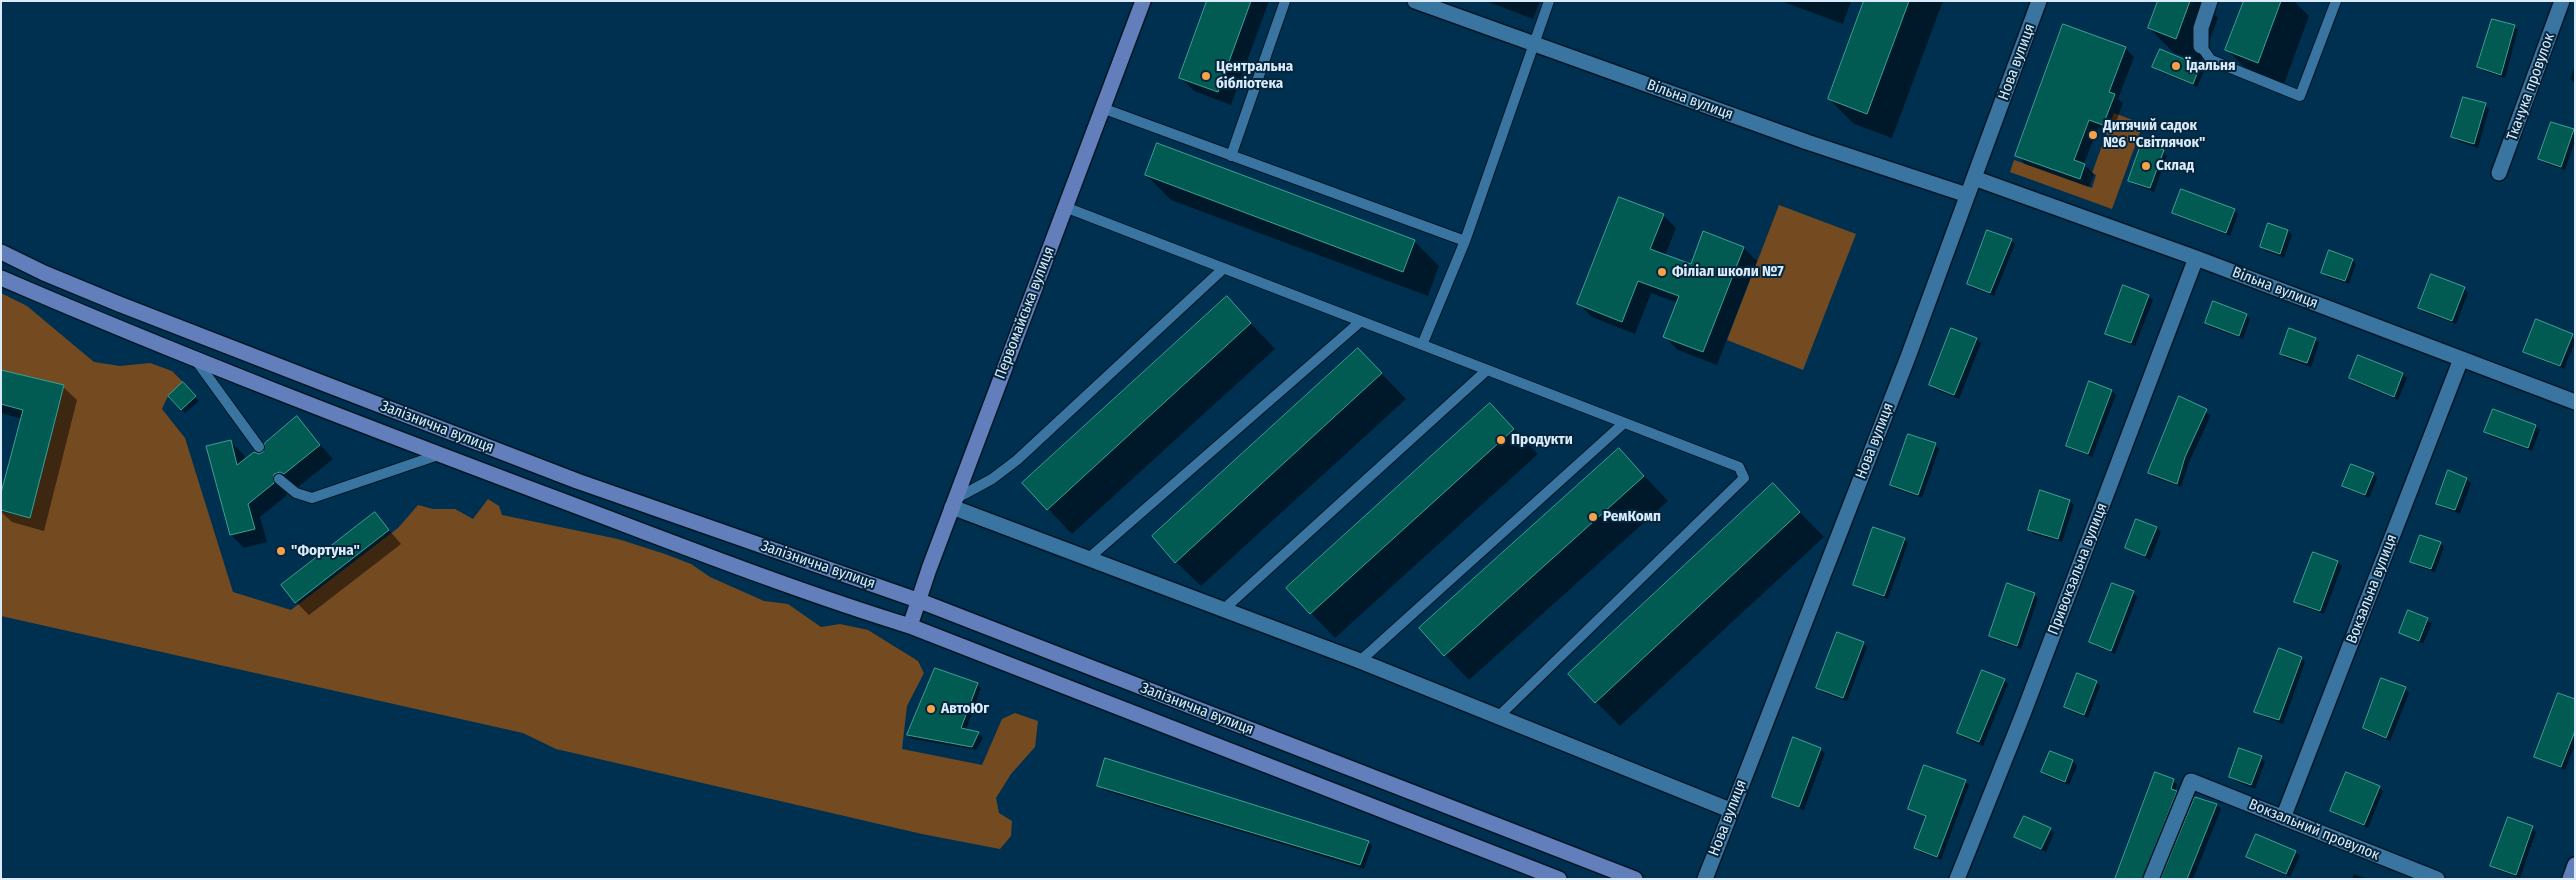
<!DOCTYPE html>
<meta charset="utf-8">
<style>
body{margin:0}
#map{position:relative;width:2576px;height:880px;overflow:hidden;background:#00304f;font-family:"Fira Sans Condensed",sans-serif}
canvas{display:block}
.frame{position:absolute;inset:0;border:2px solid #daecfb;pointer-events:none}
</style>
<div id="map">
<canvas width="2576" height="880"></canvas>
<div class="frame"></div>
</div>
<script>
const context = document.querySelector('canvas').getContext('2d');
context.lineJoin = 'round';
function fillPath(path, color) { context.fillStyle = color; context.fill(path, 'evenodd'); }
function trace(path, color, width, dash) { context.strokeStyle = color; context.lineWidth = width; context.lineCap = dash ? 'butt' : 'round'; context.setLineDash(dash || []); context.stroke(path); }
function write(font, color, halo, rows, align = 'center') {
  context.font = font + ' "Fira Sans Condensed",sans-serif'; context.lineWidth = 4; context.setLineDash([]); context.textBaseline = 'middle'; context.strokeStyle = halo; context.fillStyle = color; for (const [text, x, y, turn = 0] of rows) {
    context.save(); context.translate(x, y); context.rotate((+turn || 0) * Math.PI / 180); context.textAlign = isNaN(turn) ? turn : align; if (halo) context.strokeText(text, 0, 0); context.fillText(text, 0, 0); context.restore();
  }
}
fillPath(new Path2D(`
 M2114,113L2143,124L2112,209L2010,172L2014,160L2092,188L2096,175L2092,173Z
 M1779,205L1856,234L1803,370L1727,340Z
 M1,293L27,306L94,362L120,366L150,363L172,371L183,382L168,396L162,409L185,438L233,592L291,610L398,528L418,505L433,509H455L473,519L488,499L499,506L502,515L618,539L665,554L691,564L710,577L764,601L788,604L821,627L840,624L868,630L918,661L924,673L907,706L902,749L982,765L1002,719L1015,713L1038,721L1035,747L1011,774L996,798L999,813L1012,821L1011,836L1000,849L922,834L556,749L523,733L1,616V511L30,518L64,386L1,370Z`), '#744a20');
fillPath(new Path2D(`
 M1208,1H1269L1231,105L1194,91L1181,78Z
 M1486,1H1540L1533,19Z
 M1781,1H1851L1843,24Z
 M1865,1H1943L1892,138L1854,124L1829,99Z
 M2159,1H2201L2218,18L2201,63L2174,53L2149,28Z
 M2245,1H2294L2309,16L2283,87L2252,75L2227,50Z
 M2514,26L2518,30L2505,78L2483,71L2479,67Z
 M2125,48L2134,57L2118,99L2123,103L2112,133L2098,128L2084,164L2094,174L2089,187L2025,164L2017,155Z
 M2575,66V83L2570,79Z
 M2154,67H2199L2204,71L2197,87L2158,71Z
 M2485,105L2489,109L2478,148L2457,141L2453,137Z
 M2573,130L2575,141L2565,170L2544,163L2540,159Z
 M2163,151L2167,156L2154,192L2134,184L2130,180Z
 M1146,175L1414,241L1439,266L1428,296L1171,200Z
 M2234,210L2238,214L2230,236L2177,216L2173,212Z
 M1663,215L1676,228L1665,256L1691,266L1744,248L1757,261L1717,365L1678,350L1665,337L1678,303L1651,293L1635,334L1592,317L1579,304Z
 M2269,225L2288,231L2292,235L2284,258L2265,251L2261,247Z
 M2011,240L2015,244L1994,296L1972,288L1968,283Z
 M2352,260L2356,264L2349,284L2327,277L2323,272Z
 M2464,289L2468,293L2456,324L2423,312L2419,308Z
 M2148,296L2153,300L2135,346L2111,337L2107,333Z
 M1227,298L1275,349L1072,534L1048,509Z
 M2246,315L2250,319L2243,339L2210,327L2206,323Z
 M1952,329L1977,339L1981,343L1959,399L1934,389L1930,385Z
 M2572,335L2575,342L2564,369L2529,355L2525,351Z
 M2315,339L2319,343L2311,367L2285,358L2281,354Z
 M1358,349L1406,399L1201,586L1176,562Z
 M1,371L63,387L77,400L44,531L12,522L1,512V498L22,419L1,413Z
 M2403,374L2407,378L2398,400L2354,382L2350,378Z
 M2090,383L2112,391L2116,395L2092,457L2071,449L2067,445Z
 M183,384L199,401L185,413L169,396Z
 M2180,398L2211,415L2189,462L2181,487L2153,477L2149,473Z
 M1490,404L1538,454L1335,638L1311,613Z
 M2494,411L2536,426L2540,430L2532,451L2490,436L2486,432Z
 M297,418L333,459L298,487L294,485L287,488L286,496L260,517L267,542L244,548L231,535L230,441L244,455L245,460L265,453Z
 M1935,444L1939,449L1922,498L1895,489L1891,485Z
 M1619,449L1668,501L1469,680L1445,655Z
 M2373,474L2377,478L2369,498L2347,489L2343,485Z
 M2467,479L2471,483L2460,514L2441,507L2437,503Z
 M1773,485L1824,537L1620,726L1596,702Z
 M2070,501L2074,505L2062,542L2033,534L2029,530Z
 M375,514L401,544L309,615L296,602Z
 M2137,520L2157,528L2161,532L2150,560L2126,548Z
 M1904,539L1908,543L1888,599L1858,588L1854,584Z
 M2440,543L2444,547L2435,572L2416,566L2412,561Z
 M2313,553L2338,562L2342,566L2324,614L2300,606L2295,602Z
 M2133,592L2137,597L2115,654L2095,646L2091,642Z
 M2034,594L2038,598L2021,649L1994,640L1990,635Z
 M2408,612L2432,623L2423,644L2400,632Z
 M1863,643L1867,647L1847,701L1822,692L1818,688Z
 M2301,658L2305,662L2283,724L2260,715L2256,711Z
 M2004,680L2008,684L1983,746L1962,737L1958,733Z
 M2096,682L2100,686L2088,718L2069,711L2065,707Z
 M977,684L981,688L966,730L979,734L983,738L976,750L912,739L908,735Z
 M2405,688L2409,693L2390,741L2368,732L2364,728Z
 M2575,700V745L2565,770L2540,760L2536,756Z
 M1820,749L1825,753L1804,810L1777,800L1773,796Z
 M2050,752L2073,761L2077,766L2069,785L2046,776L2042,772Z
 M2261,757L2265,762L2255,789L2235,781L2230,777Z
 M2173,780L2177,784L2175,792L2180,796L2146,879H2116Z
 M1965,781L1969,785L1941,860L1920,852L1916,848L1927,818L1910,809Z
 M1099,785L1368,842L1372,846L1364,869L1103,790Z
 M2379,787L2383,791L2368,828L2336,815L2332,811Z
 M2196,798L2217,805L2221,809L2193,879H2163Z
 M2532,827L2536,832L2520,878L2496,870L2492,866Z
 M2050,829L2054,833L2046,852L2016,837Z
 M2256,836L2296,852L2300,856L2290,877L2252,861L2248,857Z
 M2354,874L2367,879H2352Z`), '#0007');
const building = new Path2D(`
 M1207,1H1251L1218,92L1179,78Z
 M1864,1H1909L1867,114L1828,99Z
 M2158,1H2190L2176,39L2148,28Z
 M2244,1H2281L2258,63L2225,50Z
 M2492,19L2515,25L2501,75L2477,67Z
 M2063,24L2126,47L2109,92L2115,94L2103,125L2089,120L2074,160L2085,164L2080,179L2015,156Z
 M2160,49L2200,66L2193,84L2152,67Z
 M2463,97L2486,103L2474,144L2451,137Z
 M2551,122L2574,129L2561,167L2538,159Z
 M2142,142L2164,150L2150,188L2128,181Z
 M1157,143L1415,240L1403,272L1145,175Z
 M2181,189L2235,209L2226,233L2172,213Z
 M1619,197L1664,214L1650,249L1691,264L1703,231L1744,247L1703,352L1663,337L1679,296L1638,281L1622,322L1577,304Z
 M2268,223L2288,230L2280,254L2260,247Z
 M1987,230L2012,239L1990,293L1967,284Z
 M2329,250L2353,259L2345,281L2321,273Z
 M2431,274L2465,287L2452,321L2418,308Z
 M2123,285L2149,295L2131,343L2105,334Z
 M1227,296L1251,323L1047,510L1022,483Z
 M2213,301L2247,314L2239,336L2205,323Z
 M2536,319L2573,334L2560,366L2523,352Z
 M1951,328L1977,338L1954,395L1929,385Z
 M2289,328L2316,338L2307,363L2280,354Z
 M1358,348L1382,373L1175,563L1152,536Z
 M2358,355L2403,373L2394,397L2349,378Z
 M1,370L64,385L30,518L1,510V493L23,410L1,404Z
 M2089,381L2112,390L2088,454L2066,446Z
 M183,382L196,396L181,410L168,396Z
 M2179,396L2207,409L2185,457L2177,484L2148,473Z
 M1490,403L1514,429L1310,614L1286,588Z
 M2493,409L2536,425L2528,448L2484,432Z
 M297,416L320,445L284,474L280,472L274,474V483L248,504L255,529L230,535L206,446L231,440L237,465L254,452L259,454L263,452L265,443Z
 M1908,434L1936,443L1918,495L1890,485Z
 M1619,448L1644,476L1444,656L1419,628Z
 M2351,464L2374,473L2365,495L2342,486Z
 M2448,470L2467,478L2455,510L2436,504Z
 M1773,483L1800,512L1595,703L1568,674Z
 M2040,490L2070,500L2058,539L2028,530Z
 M375,512L389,530L295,603L281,585Z
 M2136,519L2157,527L2145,556L2125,548Z
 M1873,527L1905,538L1884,596L1853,585Z
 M2420,535L2441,542L2431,569L2410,562Z
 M2313,552L2338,561L2320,611L2294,602Z
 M2007,583L2035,593L2017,646L1989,636Z
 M2112,583L2134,591L2111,651L2089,642Z
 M2408,610L2428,618L2419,641L2399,633Z
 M1837,632L1864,642L1843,698L1816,688Z
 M2279,648L2302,657L2279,720L2254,712Z
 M935,668L978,683L961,728L979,732L972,747L907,735Z
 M1982,670L2005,679L1979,742L1957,733Z
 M2077,673L2097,681L2084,715L2064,707Z
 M2381,678L2406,687L2386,738L2363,728Z
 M2558,693L2575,699V731L2561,767L2534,757Z
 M1793,737L1821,748L1799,807L1772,797Z
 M2239,748L2262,756L2251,785L2229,777Z
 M2050,751L2073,760L2065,782L2041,772Z
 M1105,758L1369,841L1360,865L1097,786Z
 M1924,765L1966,780L1937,857L1914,848L1926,816L1908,809Z
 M2155,772L2174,779L2171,789L2177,791L2142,879H2115Z
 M2346,772L2380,786L2364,825L2330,811Z
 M2195,797L2217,804L2187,879H2161Z
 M2024,816L2051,828L2041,849L2014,837Z
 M2508,817L2533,826L2516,875L2490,866Z
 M2256,834L2296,851L2286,874L2246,857Z`);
fillPath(building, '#025b52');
trace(building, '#3ea194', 1);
const lane = new Path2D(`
 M2201,46L2211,60L2300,96L2336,1
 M1102,108L1465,241
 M1231,156L1285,1
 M1065,207L1739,467L1744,478L1499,716
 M1422,345L1465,241L1549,1
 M195,359L259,447
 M279,479L296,493L312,498L441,454
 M955,499L992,479L1017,460L1224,268
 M1089,558L1361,321
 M1224,609L1487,370
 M1360,661L1624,423`);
const street = new Path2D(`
 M1415,1L1807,142L1967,195
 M2201,46V28L2210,1
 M2499,173L2562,1
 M1974,178L2196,258L2575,402
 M952,507L1360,661L1730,810
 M2283,818L2461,359
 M1705,879L1908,357L2039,1
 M1957,879L2023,714L2196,258
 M2151,879L2191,781L2437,879`);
const secondary = new Path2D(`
 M1,252L44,273L119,304L320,382L577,481L920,601L1635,879
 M1,278C181,356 364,426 547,495C667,540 787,588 910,626L1559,879
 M910,626L929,569L1143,1
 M2570,879L2575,865`);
trace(lane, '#051724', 12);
trace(street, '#051724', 18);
trace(secondary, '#051724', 18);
trace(lane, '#3a75a2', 10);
trace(street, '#3a75a2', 15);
trace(secondary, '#627fbc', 15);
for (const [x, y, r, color] of [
 [2176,66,5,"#f7a149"],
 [1206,76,5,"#f7a149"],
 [2093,135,5,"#f7a149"],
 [2146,166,5,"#f7a149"],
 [1662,272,5,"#f7a149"],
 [1501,440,5,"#f7a149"],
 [1593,517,5,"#f7a149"],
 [281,551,5,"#f7a149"],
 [931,709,5,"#f7a149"]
]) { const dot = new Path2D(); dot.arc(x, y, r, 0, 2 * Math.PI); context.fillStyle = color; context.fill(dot); trace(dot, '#05253c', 2); }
write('15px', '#daecfb', '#05253c', [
 ["Нова вулиця",2017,62,-70],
 ["Ткачука провулок",2531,87,-70],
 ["Вільна вулиця",1690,100,20],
 ["Вільна вулиця",2275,288,21],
 ["Первомайська вулиця",1025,313,-69],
 ["Залізнична вулиця",437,427,21],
 ["Нова вулиця",1875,441,-69],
 ["Залізнична вулиця",818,565,19],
 ["Привокзальна вулиця",2078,569,-69],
 ["Вокзальна вулиця",2372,589,-69],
 ["Залізнична вулиця",1197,709,21],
 ["Нова вулиця",1728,818,-69],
 ["Вокзальний провулок",2314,830,22]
]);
write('bold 15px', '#daecfb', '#05253c', [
 ["Їдальня",2186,66],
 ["Центральна",1216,67],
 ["бібліотека",1216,84],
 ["Дитячий садок",2103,126],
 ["№6 \"Світлячок\"",2103,143],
 ["Склад",2156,166],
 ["Філіал школи №7",1672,272],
 ["Продукти",1511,440],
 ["РемКомп",1603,517],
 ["\"Фортуна\"",291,551],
 ["АвтоЮг",941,709]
], 'left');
</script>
